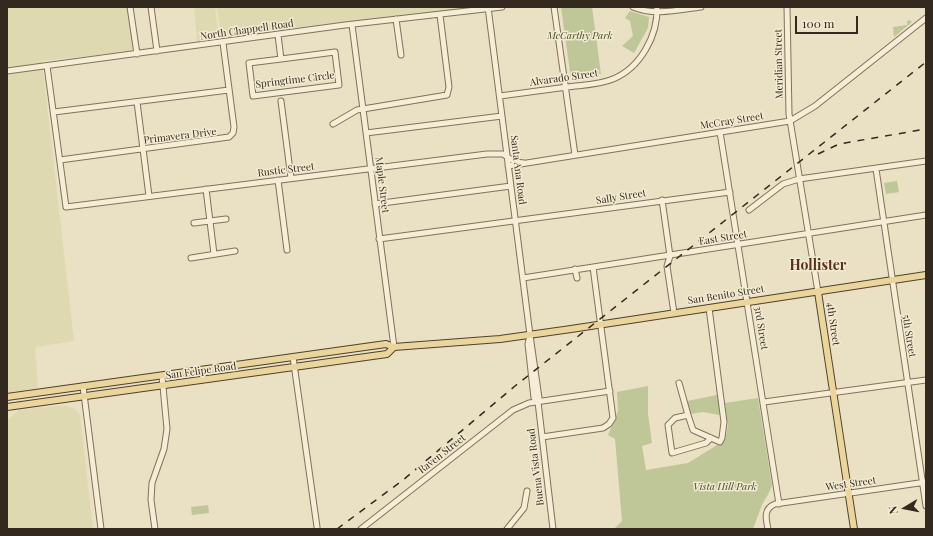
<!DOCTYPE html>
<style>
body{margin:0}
#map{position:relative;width:933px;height:536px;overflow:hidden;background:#eae0c3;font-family:"Playfair Display",serif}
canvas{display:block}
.frame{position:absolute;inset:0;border:8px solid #33291e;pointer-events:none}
.north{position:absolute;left:885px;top:488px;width:40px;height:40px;-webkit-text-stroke:3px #f2ead1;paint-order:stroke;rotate:260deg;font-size:11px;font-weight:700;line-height:16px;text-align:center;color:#33291e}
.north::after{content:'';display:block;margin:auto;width:14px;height:18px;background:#33291e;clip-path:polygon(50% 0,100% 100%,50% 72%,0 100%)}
.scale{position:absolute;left:795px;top:16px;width:63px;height:18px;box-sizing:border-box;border:2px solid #33291e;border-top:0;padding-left:5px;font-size:12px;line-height:14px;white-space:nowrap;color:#33291e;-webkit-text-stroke:3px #f2ead1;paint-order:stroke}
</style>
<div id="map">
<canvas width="933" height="536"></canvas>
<div class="frame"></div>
<div class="north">N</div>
<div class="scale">100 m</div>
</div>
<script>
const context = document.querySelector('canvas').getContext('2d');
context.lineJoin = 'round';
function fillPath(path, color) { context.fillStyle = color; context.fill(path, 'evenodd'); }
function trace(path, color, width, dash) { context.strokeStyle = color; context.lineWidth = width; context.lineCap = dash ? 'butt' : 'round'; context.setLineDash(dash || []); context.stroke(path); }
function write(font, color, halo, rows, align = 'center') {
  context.font = font + ' "Playfair Display",serif'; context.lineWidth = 3; context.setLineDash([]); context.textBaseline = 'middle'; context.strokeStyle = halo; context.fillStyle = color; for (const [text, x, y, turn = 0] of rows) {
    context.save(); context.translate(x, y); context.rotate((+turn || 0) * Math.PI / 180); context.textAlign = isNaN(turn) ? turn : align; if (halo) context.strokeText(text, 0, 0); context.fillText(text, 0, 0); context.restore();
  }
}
fillPath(new Path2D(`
 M7,7H130L136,51L42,61L74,341L35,347L38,388L7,393Z
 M194,7H215L219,40L197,43Z
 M217,7H474L221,39Z
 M55,406H67L75,409L80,415L93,529H7V421L18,410Z`), '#dfd9b1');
fillPath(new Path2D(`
 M561,7H592L601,74L571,79Z
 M630,11L649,17L648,28L634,53L622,46L633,36L630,21L625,18Z
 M910,20L912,22L894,37L893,27L907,25V21Z
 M897,181L899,192L886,194L884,183Z
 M648,386V414L652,443L642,446L646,470L688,463L725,440L728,426L725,403L758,398L772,485C769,495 765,498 762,505C759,512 756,521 753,529H614L622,521L615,439L608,435L618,411L617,392Z
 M717,395L720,411L719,415L703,412L690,414L687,401Z
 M208,505L209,513L192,515L191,507Z`), '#bfc798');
const minor = new Path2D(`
 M130,7L137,54
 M151,7L157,51
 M488,7L530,335
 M554,7L575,155
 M633,7C654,16 678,10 701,7
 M787,7L789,114L818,292
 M396,19L401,55
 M352,25L394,347
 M278,35L281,59L249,63L253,96L339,85L335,52L281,59
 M47,66L66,207L487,154H503L515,162L524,163
 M7,71L345,25L502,7
 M500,96C522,93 545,90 567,87C582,85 599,85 613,79C640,68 658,36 657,7
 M281,101L291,178
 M137,102L149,196
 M54,112L229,90
 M333,124L357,110L447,95L449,87L440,15
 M720,132L779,504
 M366,133L502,116
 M60,160L229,137L233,133L234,127L223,43
 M508,166L790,121L815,106L926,18
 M876,169L926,506
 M278,180L287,250
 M206,189L214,254
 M662,200L670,256L667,266L674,313
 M375,204L511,186
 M749,210L783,184L799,179L926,161
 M194,223L226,219
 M379,239L730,192
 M191,258L235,251
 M575,269L577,278
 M523,278L926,215
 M293,357L317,527
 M679,383L688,415L675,418L668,425L672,453L706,443L711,438
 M83,386L101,529
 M538,402L534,398L528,344L530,335L539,398L538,402L553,529
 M764,402L926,380
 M688,415L693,430L720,442L722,438L724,422L709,308
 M542,437L603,428L609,424L613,418L593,267
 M155,529L151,500L152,483L164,449L167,429L162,376
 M361,529L513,410L529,403L610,391
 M507,529L524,508L527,491
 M768,529C766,519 763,509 775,504L926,482`);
const major = new Path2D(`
 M818,292L854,529
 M7,397L386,344L394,347L500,339L571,329L926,275
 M7,407L387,354L394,347`);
trace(minor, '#82725b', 7);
trace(major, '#50402f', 8);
trace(minor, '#f5edd5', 5);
trace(major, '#ead69d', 6);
trace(new Path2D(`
 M818,154L839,144L926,129
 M337,529L403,480L515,386L926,62`), '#33291e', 1.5, [7, 7]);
write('10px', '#33291e', '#f2ead1', [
 ["North Chappell Road",247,30,-8],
 ["Meridian Street",779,64,-91],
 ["Alvarado Street",564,78,-8],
 ["Springtime Circle",295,80,-7],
 ["McCray Street",732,121,-9],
 ["Primavera Drive",180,136,-7],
 ["Rustic Street",286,170,-7],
 ["Santa Ana Road",518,170,83],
 ["Maple Street",382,185,83],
 ["Sally Street",621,197,-9],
 ["East Street",723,238,-9],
 ["San Benito Street",726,295,-9],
 ["4th Street",833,324,82],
 ["3rd Street",761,328,81],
 ["5th Street",909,336,81],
 ["San Felipe Road",201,371,-8],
 ["Raven Street",442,454,-38],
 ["Buena Vista Road",536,467,-97],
 ["West Street",851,484,-8]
]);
write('italic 10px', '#424e26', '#f2ead1', [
 ["McCarthy Park",580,36],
 ["Vista Hill Park",725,487]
]);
write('bold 14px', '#5c3021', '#f2ead1', [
 ["Hollister",818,266]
]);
</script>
